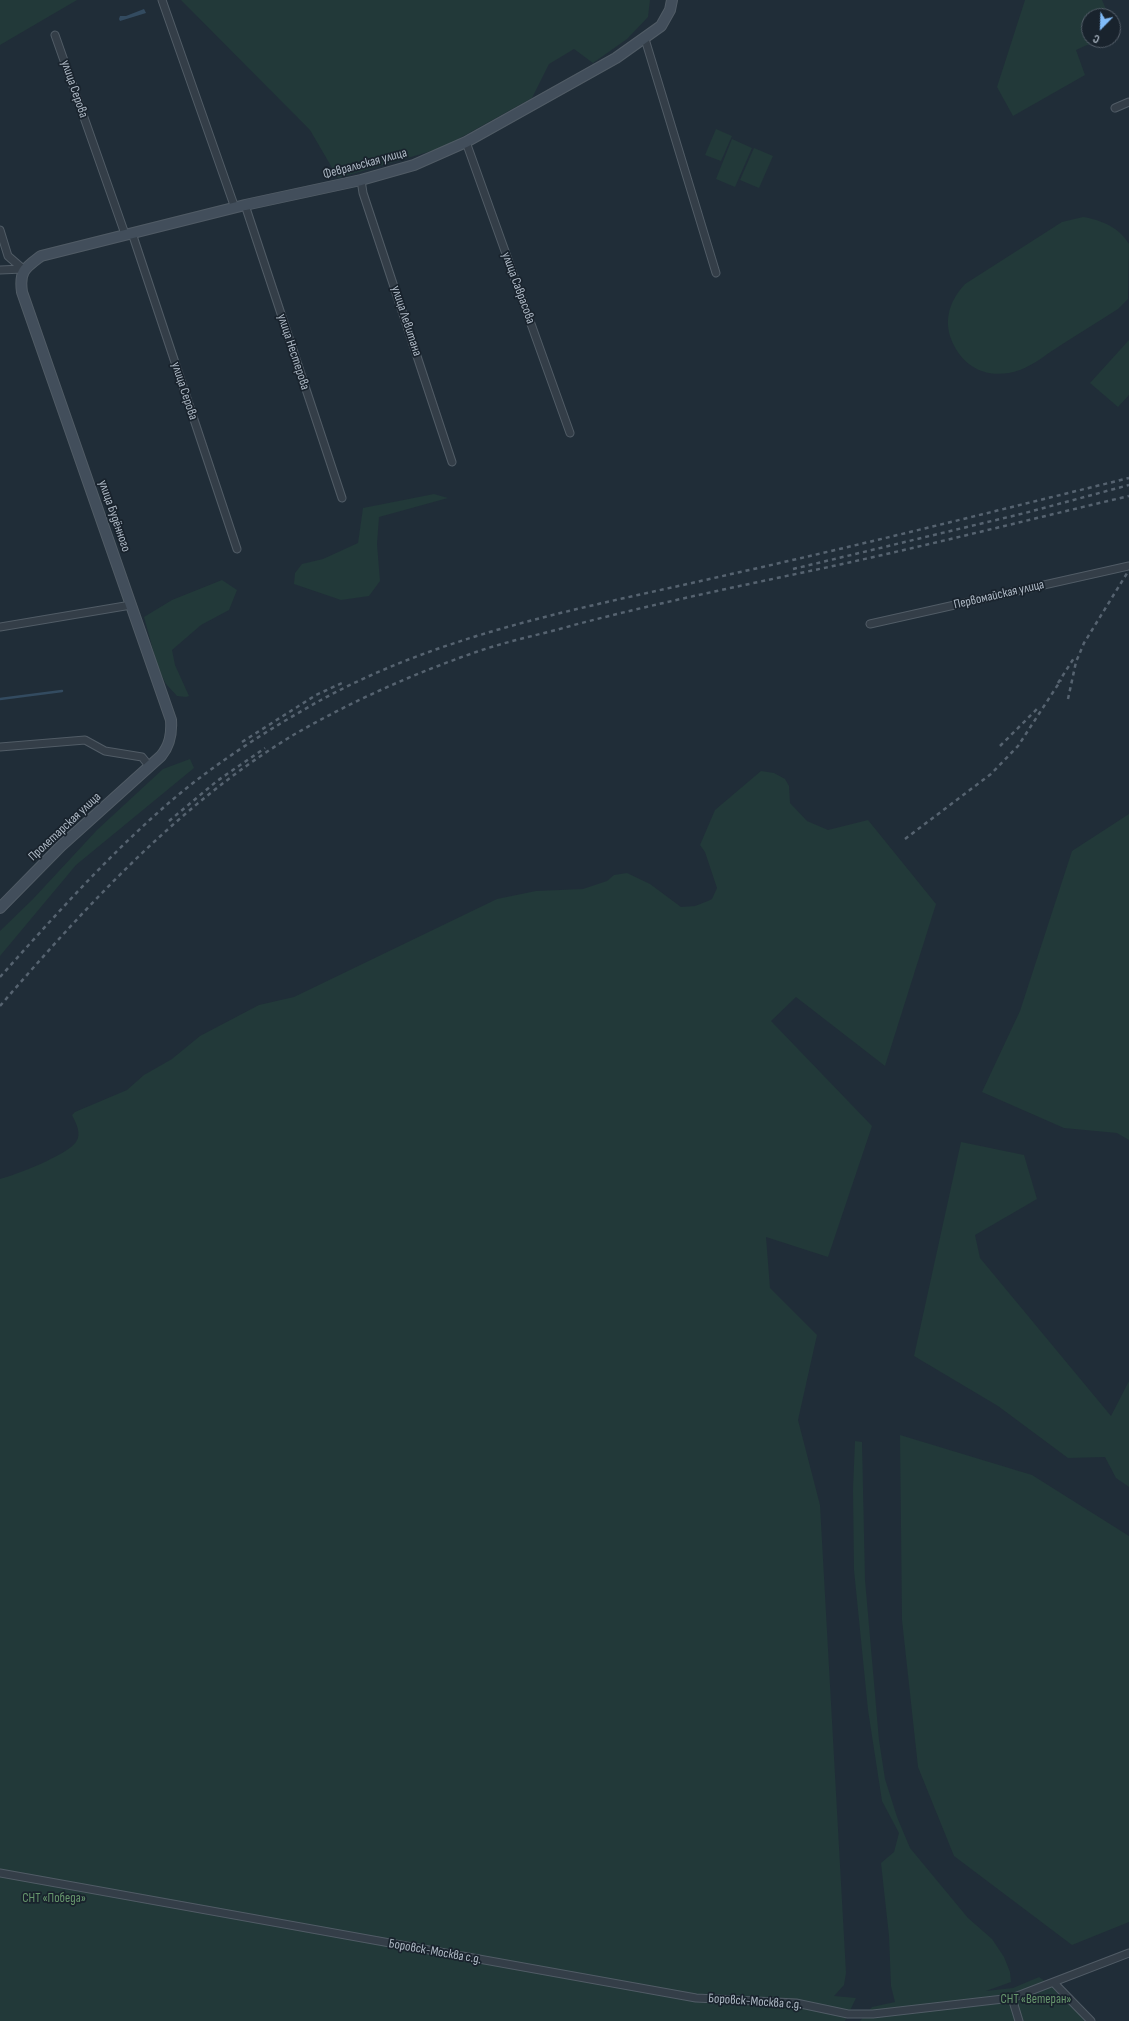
<!DOCTYPE html>
<meta charset="utf-8">
<style>
body{margin:0}
#map{position:relative;width:1129px;height:2021px;overflow:hidden;background:#202d38;font-family:"Sofia Sans Condensed",sans-serif}
canvas{display:block}
.north{position:absolute;left:1081px;top:8px;width:40px;height:40px;box-sizing:border-box;background:#19232d;border:1px solid #555f6a;border-radius:50%;rotate:203deg;font-size:11px;font-weight:700;line-height:16px;text-align:center;color:#aeb9c5}
.north::after{content:'';display:block;margin:auto;width:14px;height:18px;background:#80bbf8;clip-path:polygon(50% 0,100% 100%,50% 72%,0 100%)}
</style>
<div id="map">
<canvas width="1129" height="2021"></canvas>
<div class="north">С</div>
</div>
<script>
const context = document.querySelector('canvas').getContext('2d');
context.lineJoin = 'round';
function fillPath(path, color) { context.fillStyle = color; context.fill(path, 'evenodd'); }
function trace(path, color, width, dash) { context.strokeStyle = color; context.lineWidth = width; context.lineCap = dash ? 'butt' : 'round'; context.setLineDash(dash || []); context.stroke(path); }
function write(font, color, halo, rows, align = 'center') {
  context.font = font + ' "Sofia Sans Condensed",sans-serif'; context.lineWidth = 3.5; context.setLineDash([]); context.textBaseline = 'middle'; context.strokeStyle = halo; context.fillStyle = color; for (const [text, x, y, turn = 0] of rows) {
    context.save(); context.translate(x, y); context.rotate((+turn || 0) * Math.PI / 180); context.textAlign = isNaN(turn) ? turn : align; if (halo) context.strokeText(text, 0, 0); context.fillText(text, 0, 0); context.restore();
  }
}
fillPath(new Path2D(`
 M0,0H77L0,45Z
 M181,0H650L648,17L627,39L593,63L574,49L549,64L532,98L442,148L338,178L310,130Z
 M1025,0H1102L1109,16H1089V40H1098L1076,50L1085,75L1013,116L997,87Z
 M716,129L732,136L721,161L705,155Z
 M732,139L752,148L735,187L716,179Z
 M754,148L773,156L759,188L740,180Z
 M1083,217C1101,220 1119,227 1129,244L1128,299L1118,309C1099,321 1080,333 1061,345C1048,353 1034,365 1020,370C988,381 961,368 950,336C944,316 952,298 965,284L1062,222Z
 M1129,340V395L1118,407L1090,383Z
 M434,494L448,498L379,517L377,544L380,581L369,596L341,600L294,584L295,573L302,564L323,559L358,543L363,508Z
 M222,580L237,590L229,610L201,625L172,650L175,665L189,696L186,697L177,696L166,684L158,668L144,617L172,600Z
 M190,759L194,768L76,865L0,956V931L33,899L97,830L163,769Z
 M761,771L774,773L785,779L789,786L790,803L807,821L828,830L868,820L936,904L885,1066L796,997L771,1021L872,1126L828,1257L766,1237L770,1288L817,1335L798,1420L820,1505L846,1973L844,1985L834,1996L856,1998L845,2021H0V1179C16,1175 67,1155 76,1142C82,1134 76,1123 72,1115L75,1112L127,1090L144,1075L172,1059L200,1036L259,1005L294,997L497,899L536,891L583,889L607,881L614,875L627,873L650,884L681,907L695,906L708,901L712,899L717,888L705,852L700,845L715,810Z
 M1129,814V1140L1117,1133L1064,1128L982,1092L1020,1011L1072,851Z
 M961,1142L1024,1155L1037,1199L975,1235L980,1258L1111,1416L1129,1381V1487L1116,1478L1105,1457L1068,1458L998,1406L914,1356Z
 M900,1435L1032,1475L1129,1536V1922L1072,1945L954,1856L918,1767L902,1620Z
 M855,1441L862,1442L865,1580L879,1740L885,1779L897,1817L910,1848L968,1918L992,1939L1004,1957L1010,1972L1011,1982L986,1991L1013,1988L1039,1977L1059,1991L1085,2021H860L872,2007L895,2002L891,1986L889,1936L881,1863L894,1852L899,1833L882,1801L868,1710L854,1570L853,1489Z`), '#223939');
fillPath(new Path2D(`
 M144,9L146,13L120,21L119,19L120,16H126Z`), '#334b60');
trace(new Path2D(`
 M0,699L62,691`), '#334b60', 2.5);
const minor = new Path2D(`
 M162,0L235,208
 M55,35L125,234
 M645,39L716,273
 M1115,108L1129,102
 M466,142L570,433
 M361,180L363,193L452,462
 M245,205L342,498
 M0,230L8,256L23,269
 M132,233L237,549
 M0,270L23,269
 M870,624L1129,566
 M0,627L131,605
 M0,747L85,740L105,751L142,757L150,767
 M0,1873L696,1998L796,2003L848,2014H873L1012,1998L1129,1953
 M1054,1983L1091,2021
 M1012,1998L1019,2021`);
const secondary = new Path2D(`
 M0,908L61,846L161,756C170,745 172,734 171,720L22,292C19,271 25,268 41,256L245,205L361,180L414,165L466,142L616,58L661,26L670,10L672,0`);
trace(minor, '#515c66', 9);
trace(secondary, '#515c66', 12);
trace(minor, '#343e48', 7);
trace(secondary, '#424e5b', 10);
trace(new Path2D(`
 M793,569L1025,513L1129,485
 M1058,683L1074,658
 M1068,699L1076,662L1084,643L1129,570
 M242,742L316,695L342,683
 M1000,746L1039,707
 M169,821L217,781L265,748
 M905,839L991,774L1018,746L1061,680
 M0,977C52,919 104,860 163,808C209,767 267,730 321,700C447,631 589,607 727,575C861,545 995,511 1129,478
 M0,1006C87,905 180,803 295,734C354,700 417,672 482,650C512,640 543,634 574,625C657,603 740,586 824,568C926,546 1027,520 1129,496`), '#566370', 2.5, [4, 4]);
write('13px', '#aeb9c5', '#19232d', [
 ["улица Серова",74,89,71],
 ["Февральская улица",365,164,-15],
 ["улица Саврасова",518,288,70],
 ["улица Левитана",406,321,72],
 ["улица Нестерова",293,352,72],
 ["улица Серова",184,391,72],
 ["улица Будённого",114,516,71],
 ["Первомайская улица",999,595,-13],
 ["Пролетарская улица",65,827,-43],
 ["Боровск-Москва с.д.",435,1952,10],
 ["Боровск-Москва с.д.",755,2002,4]
]);
write('13px', '#66956c', '#19232d', [
 ["СНТ «Победа»",54,1899],
 ["СНТ «Ветеран»",1036,2000]
]);
</script>
